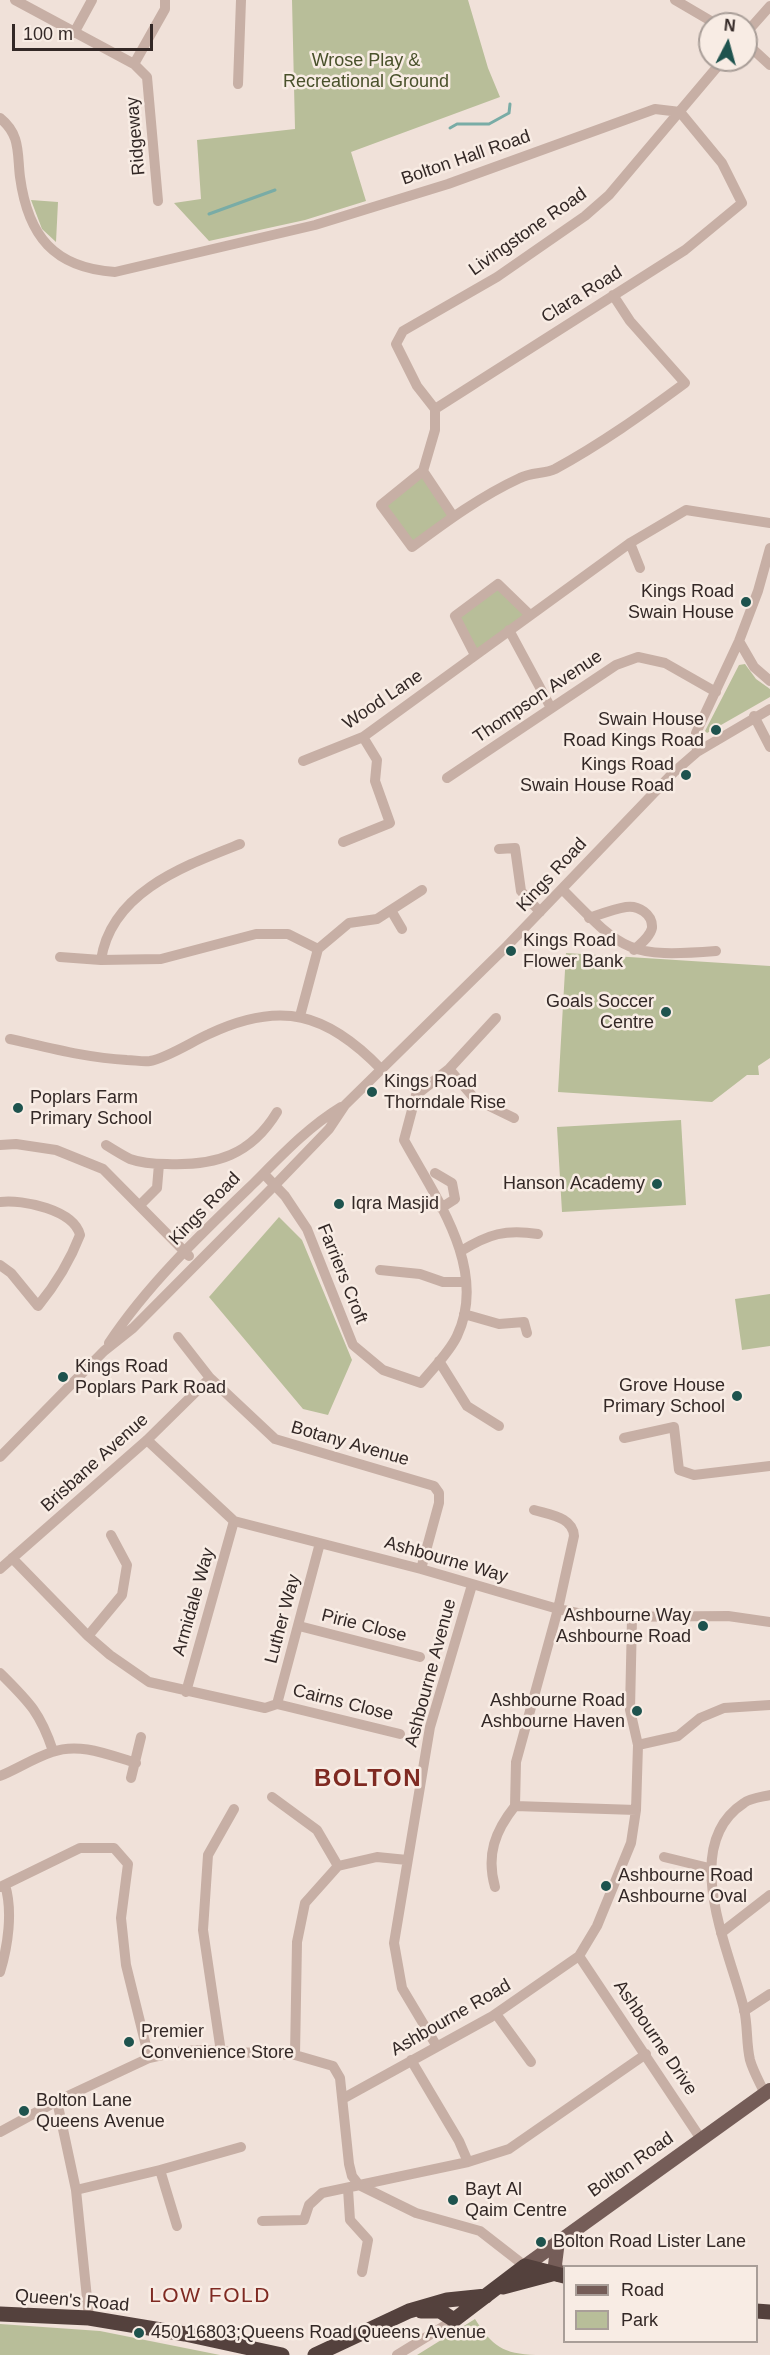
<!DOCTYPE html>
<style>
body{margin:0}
#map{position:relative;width:770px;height:2355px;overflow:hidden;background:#f0e1d9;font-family:Arial,sans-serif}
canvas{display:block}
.legend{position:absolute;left:563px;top:2265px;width:195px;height:78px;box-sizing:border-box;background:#f8ece4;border:2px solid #a99e98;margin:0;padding:8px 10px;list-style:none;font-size:18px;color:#332826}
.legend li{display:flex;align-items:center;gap:12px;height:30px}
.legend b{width:30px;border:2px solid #a99e98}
.north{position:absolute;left:698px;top:12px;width:60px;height:60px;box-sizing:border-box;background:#f8ece4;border:2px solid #a99e98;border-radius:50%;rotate:6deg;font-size:16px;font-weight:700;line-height:24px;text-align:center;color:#332826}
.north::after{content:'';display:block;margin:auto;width:21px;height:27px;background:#1e534e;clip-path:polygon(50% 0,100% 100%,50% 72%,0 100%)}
.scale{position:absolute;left:12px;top:24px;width:141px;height:27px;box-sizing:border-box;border:3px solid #332826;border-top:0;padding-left:8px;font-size:18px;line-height:21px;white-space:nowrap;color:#332826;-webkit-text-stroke:4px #f8ece4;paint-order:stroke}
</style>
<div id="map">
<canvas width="770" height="2355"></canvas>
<ul class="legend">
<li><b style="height:8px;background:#755d58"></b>Road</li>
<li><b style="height:16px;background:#b8be99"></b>Park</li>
</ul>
<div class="north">N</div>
<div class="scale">100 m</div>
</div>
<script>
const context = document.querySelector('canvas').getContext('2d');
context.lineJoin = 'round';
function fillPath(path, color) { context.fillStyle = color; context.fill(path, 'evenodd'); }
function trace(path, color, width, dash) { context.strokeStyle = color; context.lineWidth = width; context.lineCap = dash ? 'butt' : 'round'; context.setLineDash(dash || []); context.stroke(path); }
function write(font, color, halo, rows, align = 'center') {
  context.font = font + ' Arial,sans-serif'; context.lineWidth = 5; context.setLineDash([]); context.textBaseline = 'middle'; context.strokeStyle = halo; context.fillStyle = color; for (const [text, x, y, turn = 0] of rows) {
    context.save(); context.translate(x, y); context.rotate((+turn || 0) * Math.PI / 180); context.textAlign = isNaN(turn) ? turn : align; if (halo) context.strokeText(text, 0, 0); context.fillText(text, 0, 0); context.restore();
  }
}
fillPath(new Path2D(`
 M292,0H468L488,68L500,97L351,152L366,201L305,220L209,241L174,203L201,199L197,140L295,129Z
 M31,200L58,202L56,242L42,229Z
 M422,476L449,516L413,543L386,505Z
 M498,588L525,615L477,650L459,617Z
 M745,664L756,679L770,689V697L707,733L705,731L739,665Z
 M566,953L770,966V1058L758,1066L759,1075H747L712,1102L558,1092Z
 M681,1120L686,1205L562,1212L557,1127Z
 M279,1217L302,1240L352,1360L328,1415L303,1409L209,1297Z
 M770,1294V1346L742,1350L735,1299Z
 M475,2319C492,2346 503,2354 536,2355H417Z
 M0,2324L100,2331L220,2355H0Z`), '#b8be99');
trace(new Path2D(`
 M450,128L457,124H489L509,113L510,104
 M209,214L275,190`), '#79aca6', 3);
trace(new Path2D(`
 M15,0L134,64L147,77L158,201
 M675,0L716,24
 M74,33L92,0
 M746,33L770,6
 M746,43L770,65
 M134,64L165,9V0
 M238,84L241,0
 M0,118C21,135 17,153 20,177C28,236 54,268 115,272L315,225L448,184L655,109L680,112L722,163L742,203L685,250L435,409
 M423,471L381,505L412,547C447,521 481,496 520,478C531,472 545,474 555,469C601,444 643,414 685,383L630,321L613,295
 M453,516L423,471L435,430V409L417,386L396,344L403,331L497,277L585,216L609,195L723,60
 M630,543L640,568
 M509,630L551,708
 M739,641L754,667L770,681
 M475,655L455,616L498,584L530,615
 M754,716L770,747
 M697,752L696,733L739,641L758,591L770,548
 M303,761L363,737L630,543L686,510L770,523
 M447,778L616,665L638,657L665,663L716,692
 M343,842L390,823L375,781L377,760L363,737
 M499,849L515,848L521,891L540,912
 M562,889C623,951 627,958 716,951
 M392,912L402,929
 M589,918C601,914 614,909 626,907C638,905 653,914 652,928C650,937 640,944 634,950
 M60,957L101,960L161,959L256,934H288L318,949
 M101,960C111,892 184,866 240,844
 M300,1016L318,949L349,923L377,919L422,890
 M10,1039C50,1048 87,1058 127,1060C134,1060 143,1062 150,1061C167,1058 193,1041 209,1034C281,1000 327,1013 381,1069
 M449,1069L475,1099L514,1118
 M0,1145L16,1144L56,1150L103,1169L189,1256
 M106,1145C114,1150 122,1155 130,1159C141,1163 156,1164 167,1164C216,1166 251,1155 277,1112
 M435,1173L452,1183L455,1199L441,1208
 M264,1174L285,1196L307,1229L353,1345L383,1370L421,1383C433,1368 449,1353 457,1336C489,1269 435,1197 404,1140L416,1095L449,1069L496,1018
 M0,1202C23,1199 74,1210 80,1235C70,1261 56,1284 38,1306L11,1273L0,1265
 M140,1205L157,1188L159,1164
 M461,1251C489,1234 505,1229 538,1234
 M380,1270L420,1274L443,1282H466
 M464,1314L499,1324L524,1322L527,1333
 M178,1337L210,1378L275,1439L434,1486L439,1493V1503L421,1569
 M109,1343C148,1284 203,1232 254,1183C281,1156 308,1127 341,1107
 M439,1361L467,1406L499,1426
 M624,1438L674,1427L679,1470L694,1475L770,1466
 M147,1440L234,1521L421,1569L558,1609L597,1617L728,1616L770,1622
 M0,1457L104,1351L133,1328L275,1185L329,1129L345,1105L507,946L674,772L697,752L770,709
 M534,1510C550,1515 573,1517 574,1536L558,1609L516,1762L515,1806L636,1810
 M12,1558L88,1636L110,1655L149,1682L265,1708L277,1704
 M0,1569L147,1440L210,1378
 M299,1626L420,1657
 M88,1636L122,1595L127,1565L111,1535
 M0,1673C29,1702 40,1712 53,1751
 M186,1692L234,1521
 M277,1704L320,1543
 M277,1704L400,1734
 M638,1745L678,1736L700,1718L724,1708L770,1705
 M0,1776C17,1769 34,1758 52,1752C80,1742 109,1755 136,1763
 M131,1778L141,1737
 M272,1797L317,1830L338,1866
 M664,1857L709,1868
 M0,1887L80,1848H114L128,1864L121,1918L126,1965L149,2058
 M495,1887C486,1855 495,1831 515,1806
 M721,1933L770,1895
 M579,1956L701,2139
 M0,1972C8,1946 13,1911 5,1885
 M744,2011L770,1994
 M496,2014L531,2062
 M436,2045L402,1988L394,1943L430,1727L472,1585
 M221,2052L203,1930L208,1855L234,1809
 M295,2055L297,1942L305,1903L338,1866L377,1857L407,1860
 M411,2060L459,2141L468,2162
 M765,2094C760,2083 753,2071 750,2060C746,2043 748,2026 744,2009C730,1951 678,1846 744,1803C750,1798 762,1797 770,1795
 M344,2098L491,2017L579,1956L597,1926L631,1843L636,1810L638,1745L630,1710L632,1618
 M57,2101L76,2190L89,2318
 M0,2132L57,2101L149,2058L176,2052L198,2050L295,2055L333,2066L340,2078L349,2164L352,2176L359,2185L416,2213L480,2231L525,2266
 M160,2170L177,2226
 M348,2189L350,2220L368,2240L362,2272
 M76,2190L160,2170L241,2147
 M262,2221L304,2220L309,2205L322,2193L468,2162L509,2149L646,2054
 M397,2355L454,2320`), '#c7afa5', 10);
trace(new Path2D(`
 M558,2241L555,2265L559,2275
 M525,2266L770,2090`), '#755d58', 14);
trace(new Path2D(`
 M503,2287L552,2274
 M421,2311H440L454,2320L525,2266L564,2276
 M756,2311L770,2312
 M0,2314L89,2318L185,2334L282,2355
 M315,2355L409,2311L447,2300L486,2296`), '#54413d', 15);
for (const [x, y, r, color] of [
 [746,602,6,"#1e534e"],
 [716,730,6,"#1e534e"],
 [686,775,6,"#1e534e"],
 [511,951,6,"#1e534e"],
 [666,1012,6,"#1e534e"],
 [372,1092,6,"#1e534e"],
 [18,1108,6,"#1e534e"],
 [657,1184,6,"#1e534e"],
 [339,1204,6,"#1e534e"],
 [63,1377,6,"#1e534e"],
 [737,1396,6,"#1e534e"],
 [703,1626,6,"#1e534e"],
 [637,1711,6,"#1e534e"],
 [606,1886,6,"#1e534e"],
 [129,2042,6,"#1e534e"],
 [24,2111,6,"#1e534e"],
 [453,2200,6,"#1e534e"],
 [541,2242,6,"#1e534e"],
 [139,2333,6,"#1e534e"]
]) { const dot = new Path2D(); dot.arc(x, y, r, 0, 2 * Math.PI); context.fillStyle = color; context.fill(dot); trace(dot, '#f8ece4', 2); }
write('18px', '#49512b', '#f8ece4', [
 ["Wrose Play &",366,61],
 ["Recreational Ground",366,82]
]);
write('18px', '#332826', '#f8ece4', [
 ["Ridgeway",136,136,-95],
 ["Bolton Hall Road",466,158,-19],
 ["Livingstone Road",528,232,-35],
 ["Clara Road",582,295,-32],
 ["Thompson Avenue",538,697,-34],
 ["Wood Lane",383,700,-34],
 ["Kings Road",552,875,-47],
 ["Kings Road",205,1209,-46],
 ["Farriers Croft",342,1274,68],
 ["Botany Avenue",350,1444,16],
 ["Brisbane Avenue",95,1463,-42],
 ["Ashbourne Way",446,1560,16],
 ["Armidale Way",194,1602,-74],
 ["Luther Way",283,1619,-75],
 ["Pirie Close",364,1626,14],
 ["Ashbourne Avenue",431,1673,-75],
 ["Cairns Close",343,1703,14],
 ["Ashbourne Road",451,2018,-30],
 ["Ashbourne Drive",655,2038,56],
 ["Bolton Road",631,2165,-35],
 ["Queen's Road",72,2301,5]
]);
write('18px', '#332826', '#f8ece4', [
 ["Kings Road",734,592,"right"],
 ["Swain House",734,613,"right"],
 ["Swain House",704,720,"right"],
 ["Road Kings Road",704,741,"right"],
 ["Kings Road",674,765,"right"],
 ["Swain House Road",674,786,"right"],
 ["Kings Road",523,941],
 ["Flower Bank",523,962],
 ["Goals Soccer",654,1002,"right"],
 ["Centre",654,1023,"right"],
 ["Kings Road",384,1082],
 ["Thorndale Rise",384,1103],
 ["Poplars Farm",30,1098],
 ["Primary School",30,1119],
 ["Hanson Academy",645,1184,"right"],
 ["Iqra Masjid",351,1204],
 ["Kings Road",75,1367],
 ["Poplars Park Road",75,1388],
 ["Grove House",725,1386,"right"],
 ["Primary School",725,1407,"right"],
 ["Ashbourne Way",691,1616,"right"],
 ["Ashbourne Road",691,1637,"right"],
 ["Ashbourne Road",625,1701,"right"],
 ["Ashbourne Haven",625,1722,"right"],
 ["Ashbourne Road",618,1876],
 ["Ashbourne Oval",618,1897],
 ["Premier",141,2032],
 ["Convenience Store",141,2053],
 ["Bolton Lane",36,2101],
 ["Queens Avenue",36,2122],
 ["Bayt Al",465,2190],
 ["Qaim Centre",465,2211],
 ["Bolton Road Lister Lane",553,2242],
 ["450 16803;Queens Road Queens Avenue",151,2333]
], 'left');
context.letterSpacing = '1.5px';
write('21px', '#7f2a22', '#f8ece4', [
 ["LOW FOLD",210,2296]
]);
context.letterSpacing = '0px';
context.letterSpacing = '1.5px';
write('bold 24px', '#7f2a22', '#f8ece4', [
 ["BOLTON",368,1779]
]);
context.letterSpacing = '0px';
</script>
